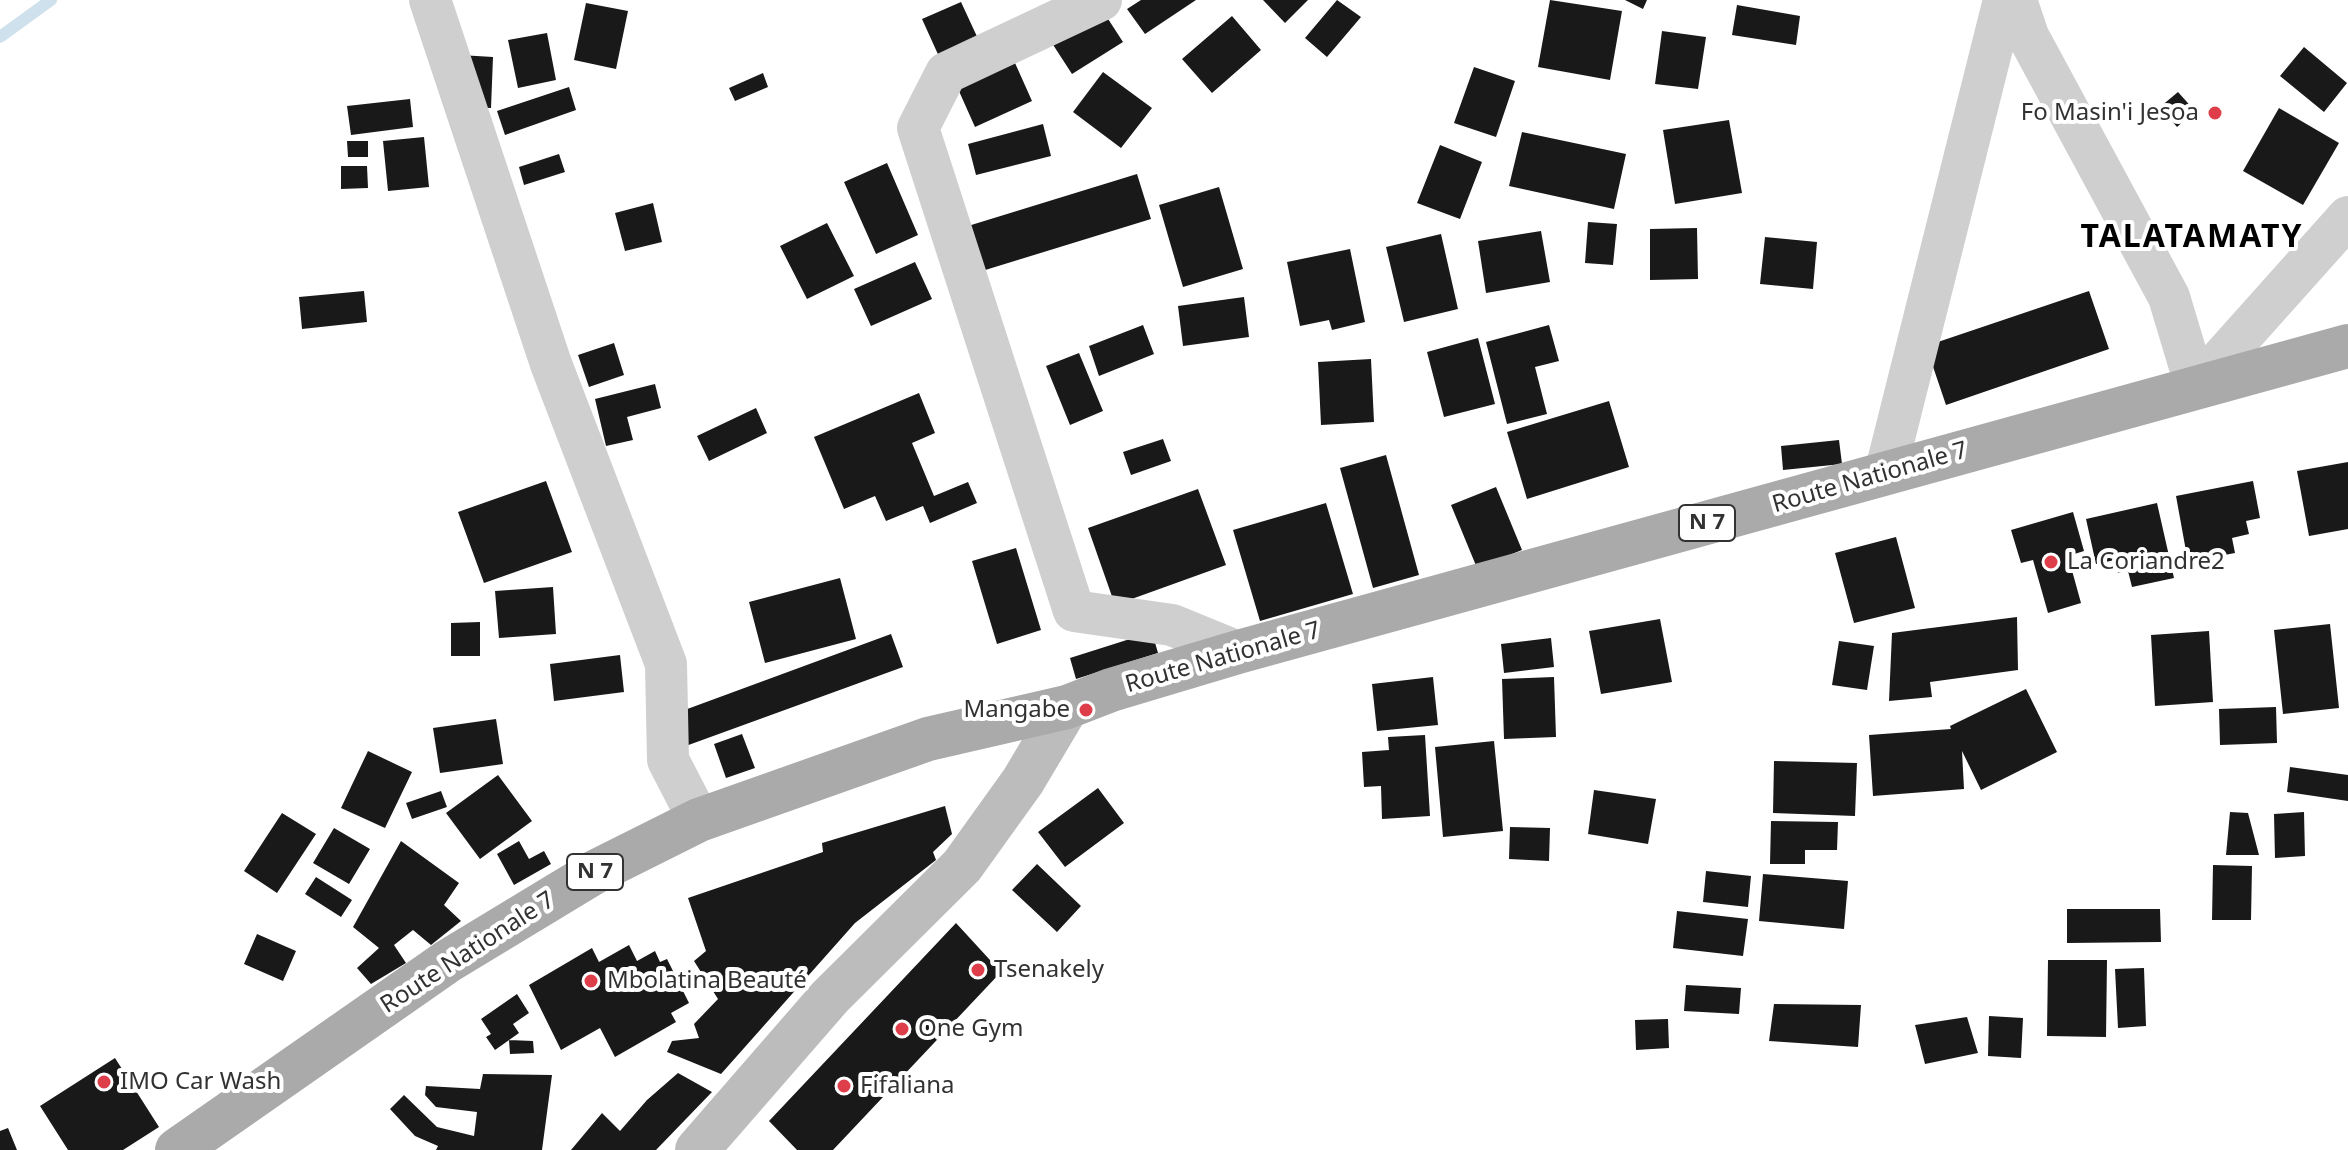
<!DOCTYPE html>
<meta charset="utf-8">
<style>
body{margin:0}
canvas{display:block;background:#fff}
</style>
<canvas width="2348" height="1150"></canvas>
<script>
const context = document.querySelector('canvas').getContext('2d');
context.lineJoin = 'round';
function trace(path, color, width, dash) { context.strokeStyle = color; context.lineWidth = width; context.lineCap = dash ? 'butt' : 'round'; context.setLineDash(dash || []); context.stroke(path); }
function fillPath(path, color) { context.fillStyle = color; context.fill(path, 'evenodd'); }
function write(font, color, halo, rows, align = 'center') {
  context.font = font + ' "Noto Sans",sans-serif'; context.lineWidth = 8; context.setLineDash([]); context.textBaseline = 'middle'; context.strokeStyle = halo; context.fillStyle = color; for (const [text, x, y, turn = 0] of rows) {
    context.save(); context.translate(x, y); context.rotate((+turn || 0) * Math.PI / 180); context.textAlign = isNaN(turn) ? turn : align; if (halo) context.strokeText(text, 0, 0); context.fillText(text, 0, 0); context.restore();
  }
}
trace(new Path2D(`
 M0,37L51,0`), '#cee1ec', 12);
fillPath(new Path2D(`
 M1141,0H1196L1145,34L1127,9Z
 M1263,0H1308L1285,23Z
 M1337,0L1361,17L1327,57L1305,38Z
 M1550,0L1622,11L1610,80L1538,67Z
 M1625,0H1647L1643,9Z
 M961,2L980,43L941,61L922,19Z
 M586,3L628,11L616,69L574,60Z
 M1099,5L1123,42L1072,74L1048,37Z
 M1737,5L1800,16L1796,45L1732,35Z
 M1232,16L1261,50L1212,93L1182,59Z
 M1662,31L1706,37L1698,89L1655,84Z
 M547,33L556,80L518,88L508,40Z
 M2304,47L2347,83L2324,112L2280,76Z
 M1011,54L1032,101L975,127L954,80Z
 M460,55L493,57L491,108L458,107Z
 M1474,67L1515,81L1496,137L1454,123Z
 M1103,72L1152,108L1121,148L1073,112Z
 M763,73L768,87L735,101L729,88Z
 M569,87L576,110L505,135L497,111Z
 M2178,92L2195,111L2177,127L2160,107Z
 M410,99L413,127L351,135L347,106Z
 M2279,108L2339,143L2303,205L2243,171Z
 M1729,120L1742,193L1675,204L1663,130Z
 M1043,124L1051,156L976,175L968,144Z
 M1522,132L1626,154L1614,209L1509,186Z
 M424,137L429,187L388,191L383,141Z
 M347,141H368V157H348Z
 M1440,145L1482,162L1460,219L1417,203Z
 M559,154L565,172L524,185L519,167Z
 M887,163L918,235L876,254L844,182Z
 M341,166H367L368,188L341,189Z
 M1137,174L1151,219L982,271L968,226Z
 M1219,187L1243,269L1183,287L1159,205Z
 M653,203L662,242L625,251L615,213Z
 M1588,222L1617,224L1613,265L1585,263Z
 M827,223L854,276L807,299L780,246Z
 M1697,228L1698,279L1650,280V229Z
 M1541,231L1550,282L1486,293L1478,241Z
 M1441,234L1458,309L1404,322L1386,247Z
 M1765,237L1817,242L1813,289L1760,284Z
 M1350,249L1365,322L1332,330L1329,320L1300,326L1287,262Z
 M915,262L932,299L871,326L854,289Z
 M364,291L367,322L302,329L299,297Z
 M2089,291L2109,349L1946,405L1926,346Z
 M1244,297L1249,337L1183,346L1178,306Z
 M1143,325L1154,354L1099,376L1089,346Z
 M1549,325L1559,361L1535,367L1547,414L1507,424L1486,342Z
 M1478,338L1495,404L1444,417L1427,352Z
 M614,343L624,375L589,387L578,355Z
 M1079,353L1103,411L1070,425L1046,366Z
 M1371,359L1374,422L1321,425L1318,362Z
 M655,384L661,408L627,417L633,440L606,446L595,399Z
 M919,393L935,433L912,443L934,496L968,482L977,503L930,523L923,506L886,521L875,496L844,509L814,437Z
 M1609,401L1629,467L1527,499L1507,432Z
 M756,408L767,433L709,461L697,436Z
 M1163,439L1171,461L1131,475L1123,452Z
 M1839,440L1842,464L1783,470L1781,446Z
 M1386,455L1419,575L1373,588L1340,468Z
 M2348,462V529L2309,536L2297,471Z
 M546,481L572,552L484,583L458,512Z
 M2253,481L2260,518L2246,521L2249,534L2232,538L2235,553L2188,562L2176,496Z
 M1496,487L1522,550L1477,568L1451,505Z
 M1198,489L1226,565L1115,605L1088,528Z
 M1326,503L1353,594L1260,621L1233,530Z
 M2157,503L2174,578L2132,587L2128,571L2118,573L2115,560L2096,564L2086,519Z
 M2073,512L2084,551L2068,556L2081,603L2048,613L2033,560L2021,563L2011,530Z
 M1896,537L1915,608L1854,623L1835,553Z
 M1016,548L1041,630L997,644L972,561Z
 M840,578L856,639L765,663L749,602Z
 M553,587L556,634L499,638L495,591Z
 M2017,617L2018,670L1930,682L1932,697L1889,701L1892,633Z
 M1660,619L1672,682L1601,694L1589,631Z
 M480,622V656H451V623Z
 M2330,624L2339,708L2283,714L2274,630Z
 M2209,631L2213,702L2155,706L2151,635Z
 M1152,632L1158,653L1076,679L1070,658Z
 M891,634L903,667L683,747L671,715Z
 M1551,638L1554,667L1504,673L1501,644Z
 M1839,641L1874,646L1867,690L1832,685Z
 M620,655L624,692L554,701L550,664Z
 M1433,677L1438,725L1377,731L1372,684Z
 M1554,677L1556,737L1504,739L1502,679Z
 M2026,689L2057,752L1981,790L1962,751L1964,789L1873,796L1869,735L1951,729L1950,726Z
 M2276,707L2277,743L2220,745L2219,709Z
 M496,719L503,764L440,773L433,728Z
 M742,734L755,768L726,778L714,744Z
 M1425,735L1430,816L1382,819L1381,786L1364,787L1362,752L1389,750L1388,737Z
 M1494,741L1503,831L1443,837L1435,747Z
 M368,751L412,772L385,828L341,808Z
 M1774,761L1857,763L1855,816L1773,813Z
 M2290,767L2348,775V801L2287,792Z
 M498,775L532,821L480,859L446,813Z
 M1098,788L1124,823L1065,867L1038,832Z
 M1594,790L1656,799L1648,844L1588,834Z
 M441,791L447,807L412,819L406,803Z
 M945,806L952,834L933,852L936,860L855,923L721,1074L667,1052L672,1041L699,1038L694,1024L718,999L694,961L706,951L688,898L823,852L822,843Z
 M2230,812L2248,813L2259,855H2226Z
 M2304,812L2305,856L2275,858L2274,814Z
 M282,813L316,834L277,893L244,871Z
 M1771,821L1838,822L1837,850H1805V864H1770Z
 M1510,827L1550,828L1549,861L1509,859Z
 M334,828L370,849L349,884L313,863Z
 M401,841L459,883L444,905L461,921L431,945L413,930L394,945L406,963L371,984L357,968L379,948L353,927Z
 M519,841L529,859L544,851L551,864L514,885L497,854Z
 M1037,864L1081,906L1057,932L1012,890Z
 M2213,865L2252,866L2251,920H2212Z
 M1706,871L1751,876L1748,907L1703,902Z
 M1763,874L1848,881L1844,929L1759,921Z
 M316,877L352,900L341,917L305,894Z
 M2067,909H2160L2161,942L2067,943Z
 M1677,911L1748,919L1743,956L1673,948Z
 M956,923L1001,972L833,1150H797L769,1121Z
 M257,934L296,951L283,981L244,964Z
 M629,945L637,961L655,951L660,962L667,959L689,1003L671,1013L676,1022L615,1057L600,1028L561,1050L529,985L592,948L599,962Z
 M2048,960H2107L2106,1037L2047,1036Z
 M2144,968L2146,1026L2118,1028L2115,969Z
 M1686,985L1741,988L1739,1014L1684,1011Z
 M517,994L529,1013L513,1024L519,1033L495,1050L486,1037L491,1034L481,1019Z
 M1774,1004L1861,1005L1858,1047L1769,1041Z
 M1989,1016L2023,1018L2021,1058L1988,1056Z
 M1967,1017L1978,1053L1925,1064L1915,1025Z
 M1668,1019L1669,1048L1636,1050L1635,1020Z
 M509,1040L533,1041L534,1053L510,1054Z
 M115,1058L159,1127L123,1150H68L40,1106Z
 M678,1073L712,1092L656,1150H571L602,1113L620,1131L647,1100Z
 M483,1074L552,1075L542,1150H436L438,1146L415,1136L390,1109L404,1095L437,1127L474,1136L477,1112L436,1107L425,1095L426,1086L480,1089Z
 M8,1128L17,1150H0V1131Z`), '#191919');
trace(new Path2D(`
 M430,0L551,364L666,664L668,760L699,820
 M1101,0L946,73L918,128L1074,611L1172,625L1238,652
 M2016,0L2028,36L2169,297L2196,387
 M2196,387L2348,217
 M1885,474L2004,0`), '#cfcfcf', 42);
trace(new Path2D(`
 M697,1150L830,997L962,866L1023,781L1067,707`), '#bcbcbc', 44);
trace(new Path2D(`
 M177,1150L448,961L595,872L699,820L928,739L1067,707L1111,690L1238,652L2348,346`), '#aaa', 44);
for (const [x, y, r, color] of [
 [2215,113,8,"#de3e4a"],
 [2051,562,8,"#de3e4a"],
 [1086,710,8,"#de3e4a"],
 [978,970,8,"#de3e4a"],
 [591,981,8,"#de3e4a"],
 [902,1029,8,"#de3e4a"],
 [104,1082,8,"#de3e4a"],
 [844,1086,8,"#de3e4a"]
]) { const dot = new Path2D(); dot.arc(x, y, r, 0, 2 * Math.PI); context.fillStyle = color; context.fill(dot); trace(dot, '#fff', 3); }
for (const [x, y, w] of [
 [1707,523,56],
 [595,872,56]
]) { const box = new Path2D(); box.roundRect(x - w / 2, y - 18, w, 36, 6); context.fillStyle = '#fff'; context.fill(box); trace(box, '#323232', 2); }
write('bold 22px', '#323232', null, [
 ["N 7",1707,523],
 ["N 7",595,872]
]);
write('24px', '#323232', '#fff', [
 ["Fo Masin'i Jesoa",2199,113,"right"],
 ["La Coriandre2",2067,562],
 ["Mangabe",1070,710,"right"],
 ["Tsenakely",994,970],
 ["Mbolatina Beauté",607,981],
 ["One Gym",918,1029],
 ["IMO Car Wash",120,1082],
 ["Fifaliana",860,1086]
], 'left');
write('24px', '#323232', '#fff', [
 ["Route Nationale 7",1870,478,-16],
 ["Route Nationale 7",1223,658,-16],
 ["Route Nationale 7",468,953,-33]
]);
context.letterSpacing = '2px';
write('bold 32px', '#000', '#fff', [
 ["TALATAMATY",2192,238]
]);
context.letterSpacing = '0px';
</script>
